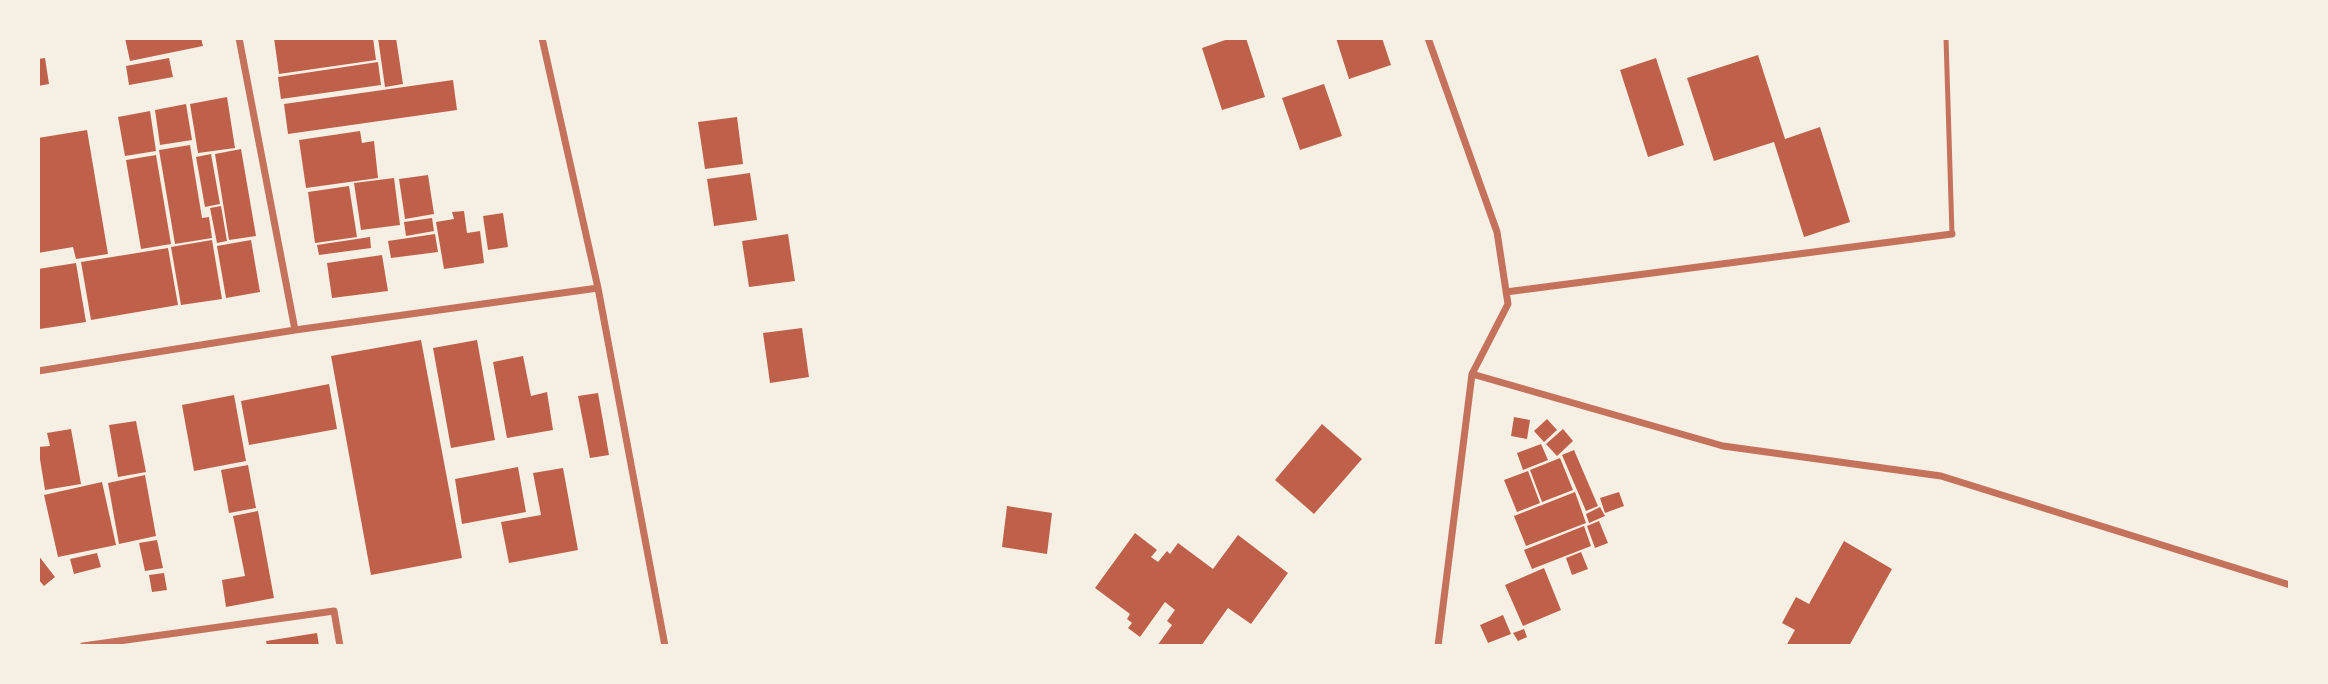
<!DOCTYPE html>
<style>
body{margin:0}
#map{position:relative;width:2328px;height:684px;overflow:hidden;background:#f6efe4;font-family:Raleway,sans-serif}
canvas{display:block}
.frame{position:absolute;inset:0;border:40px solid #f6efe4;pointer-events:none}
</style>
<div id="map">
<canvas width="2328" height="684"></canvas>
<div class="frame"></div>
</div>
<script>
const context = document.querySelector('canvas').getContext('2d');
context.lineJoin = 'round';
function fillPath(path, color) { context.fillStyle = color; context.fill(path, 'evenodd'); }
function trace(path, color, width, dash) { context.strokeStyle = color; context.lineWidth = width; context.lineCap = dash ? 'butt' : 'round'; context.setLineDash(dash || []); context.stroke(path); }
fillPath(new Path2D(`
 M125,38H201L203,46L130,61Z
 M274,38H373L376,60L279,74Z
 M378,38H396L403,84L385,87Z
 M1231,38H1246L1265,97L1222,110L1202,48Z
 M1336,38H1382L1391,65L1349,79Z
 M1758,55L1785,139L1820,127L1850,222L1804,237L1774,142L1714,161L1687,78Z
 M45,58L49,84L38,86V59Z
 M169,58L173,77L129,85L126,66Z
 M1656,58L1684,145L1648,157L1620,70Z
 M378,62L381,85L281,99L278,77Z
 M453,80L457,110L288,134L284,104Z
 M1324,84L1342,136L1300,150L1282,98Z
 M227,97L235,148L198,153L190,104Z
 M186,104L192,140L160,145L155,110Z
 M150,111L156,151L125,156L118,117Z
 M737,117L743,164L705,169L698,122Z
 M87,130L108,254L76,259L73,247L38,253V138Z
 M360,131L362,143L374,141L378,178L306,188L299,140Z
 M190,145L202,218L209,217L212,238L175,244L159,150Z
 M241,149L256,236L229,240L215,154Z
 M211,154L220,204L205,207L196,157Z
 M156,155L171,244L141,249L126,160Z
 M750,173L757,220L714,226L707,179Z
 M428,175L434,214L405,219L399,179Z
 M394,178L400,225L361,230L354,183Z
 M349,186L357,237L315,243L308,192Z
 M221,206L227,241L217,243L210,208Z
 M464,211L467,233L480,231L484,263L444,269L436,222L454,219L452,212Z
 M503,213L508,247L488,250L483,216Z
 M432,218L434,231L406,236L404,222Z
 M435,234L438,252L391,258L388,241Z
 M788,234L795,281L749,287L742,241Z
 M370,237L371,248L319,255L317,245Z
 M212,240L222,299L181,305L171,247Z
 M251,240L260,292L226,298L217,246Z
 M168,248L178,305L91,320L81,262Z
 M382,255L388,291L332,298L327,263Z
 M76,263L86,322L40,329L38,269Z
 M802,328L809,377L770,383L763,333Z
 M421,340L462,558L371,575L331,356Z
 M477,340L495,440L451,448L433,348Z
 M523,356L531,396L547,392L553,430L507,438L493,362Z
 M329,384L337,429L249,445L241,401Z
 M598,393L609,455L590,458L578,396Z
 M234,395L246,461L194,471L182,405Z
 M1514,417L1530,420L1527,439L1511,436Z
 M1547,419L1557,430L1544,442L1534,431Z
 M136,421L146,472L118,477L109,425Z
 M1322,424L1362,459L1314,514L1275,480Z
 M71,429L81,484L45,490L38,447L50,446L47,433Z
 M1563,429L1573,441L1557,456L1546,444Z
 M1541,444L1548,460L1523,470L1517,453Z
 M1574,450L1598,506L1586,511L1562,455Z
 M1560,458L1573,490L1542,502L1530,470Z
 M248,465L256,508L229,513L221,470Z
 M518,467L526,512L462,524L455,479Z
 M563,468L578,550L509,563L501,522L541,515L533,473Z
 M1528,471L1540,503L1517,512L1504,480Z
 M145,475L156,536L119,544L108,483Z
 M102,482L116,545L58,557L44,495Z
 M1575,492L1586,523L1526,546L1514,516Z
 M1619,492L1624,506L1605,513L1600,498Z
 M1007,506L1052,513L1047,554L1002,547Z
 M1600,507L1605,516L1589,523L1586,514Z
 M258,511L274,598L226,607L222,580L245,576L233,516Z
 M1599,521L1608,543L1595,548L1587,526Z
 M1584,526L1591,546L1532,569L1524,550Z
 M1135,533L1157,550L1151,557L1158,562L1167,551L1170,554L1178,543L1213,569L1238,535L1288,573L1251,624L1228,608L1201,646H1157L1172,625L1167,621L1175,610L1165,602L1140,637L1128,628L1132,623L1127,619L1130,614L1095,588Z
 M157,540L163,568L145,571L139,543Z
 M1844,541L1892,569L1849,646H1786L1795,630L1782,623L1796,597L1809,604Z
 M1581,552L1588,569L1572,575L1566,558Z
 M97,553L101,567L74,574L70,559Z
 M38,555L55,577L44,586L38,579Z
 M1544,568L1561,610L1523,626L1505,585Z
 M164,573L167,590L152,592L149,575Z
 M1503,615L1511,634L1488,643L1480,625Z
 M1524,629L1527,637L1518,641L1513,633Z
 M317,633L319,646H267L266,641Z`), '#bf614a');
trace(new Path2D(`
 M1946,38L1952,234`), '#c5725c', 5);
trace(new Path2D(`
 M542,38L598,288L665,646
 M1428,38L1497,232L1508,304L1472,374L1438,646
 M1506,292L1952,234
 M295,330L598,288
 M38,371L295,330L239,38
 M1472,374L1723,446L1941,476L2290,585
 M83,646L334,611L340,646`), '#c5725c', 7);
</script>
